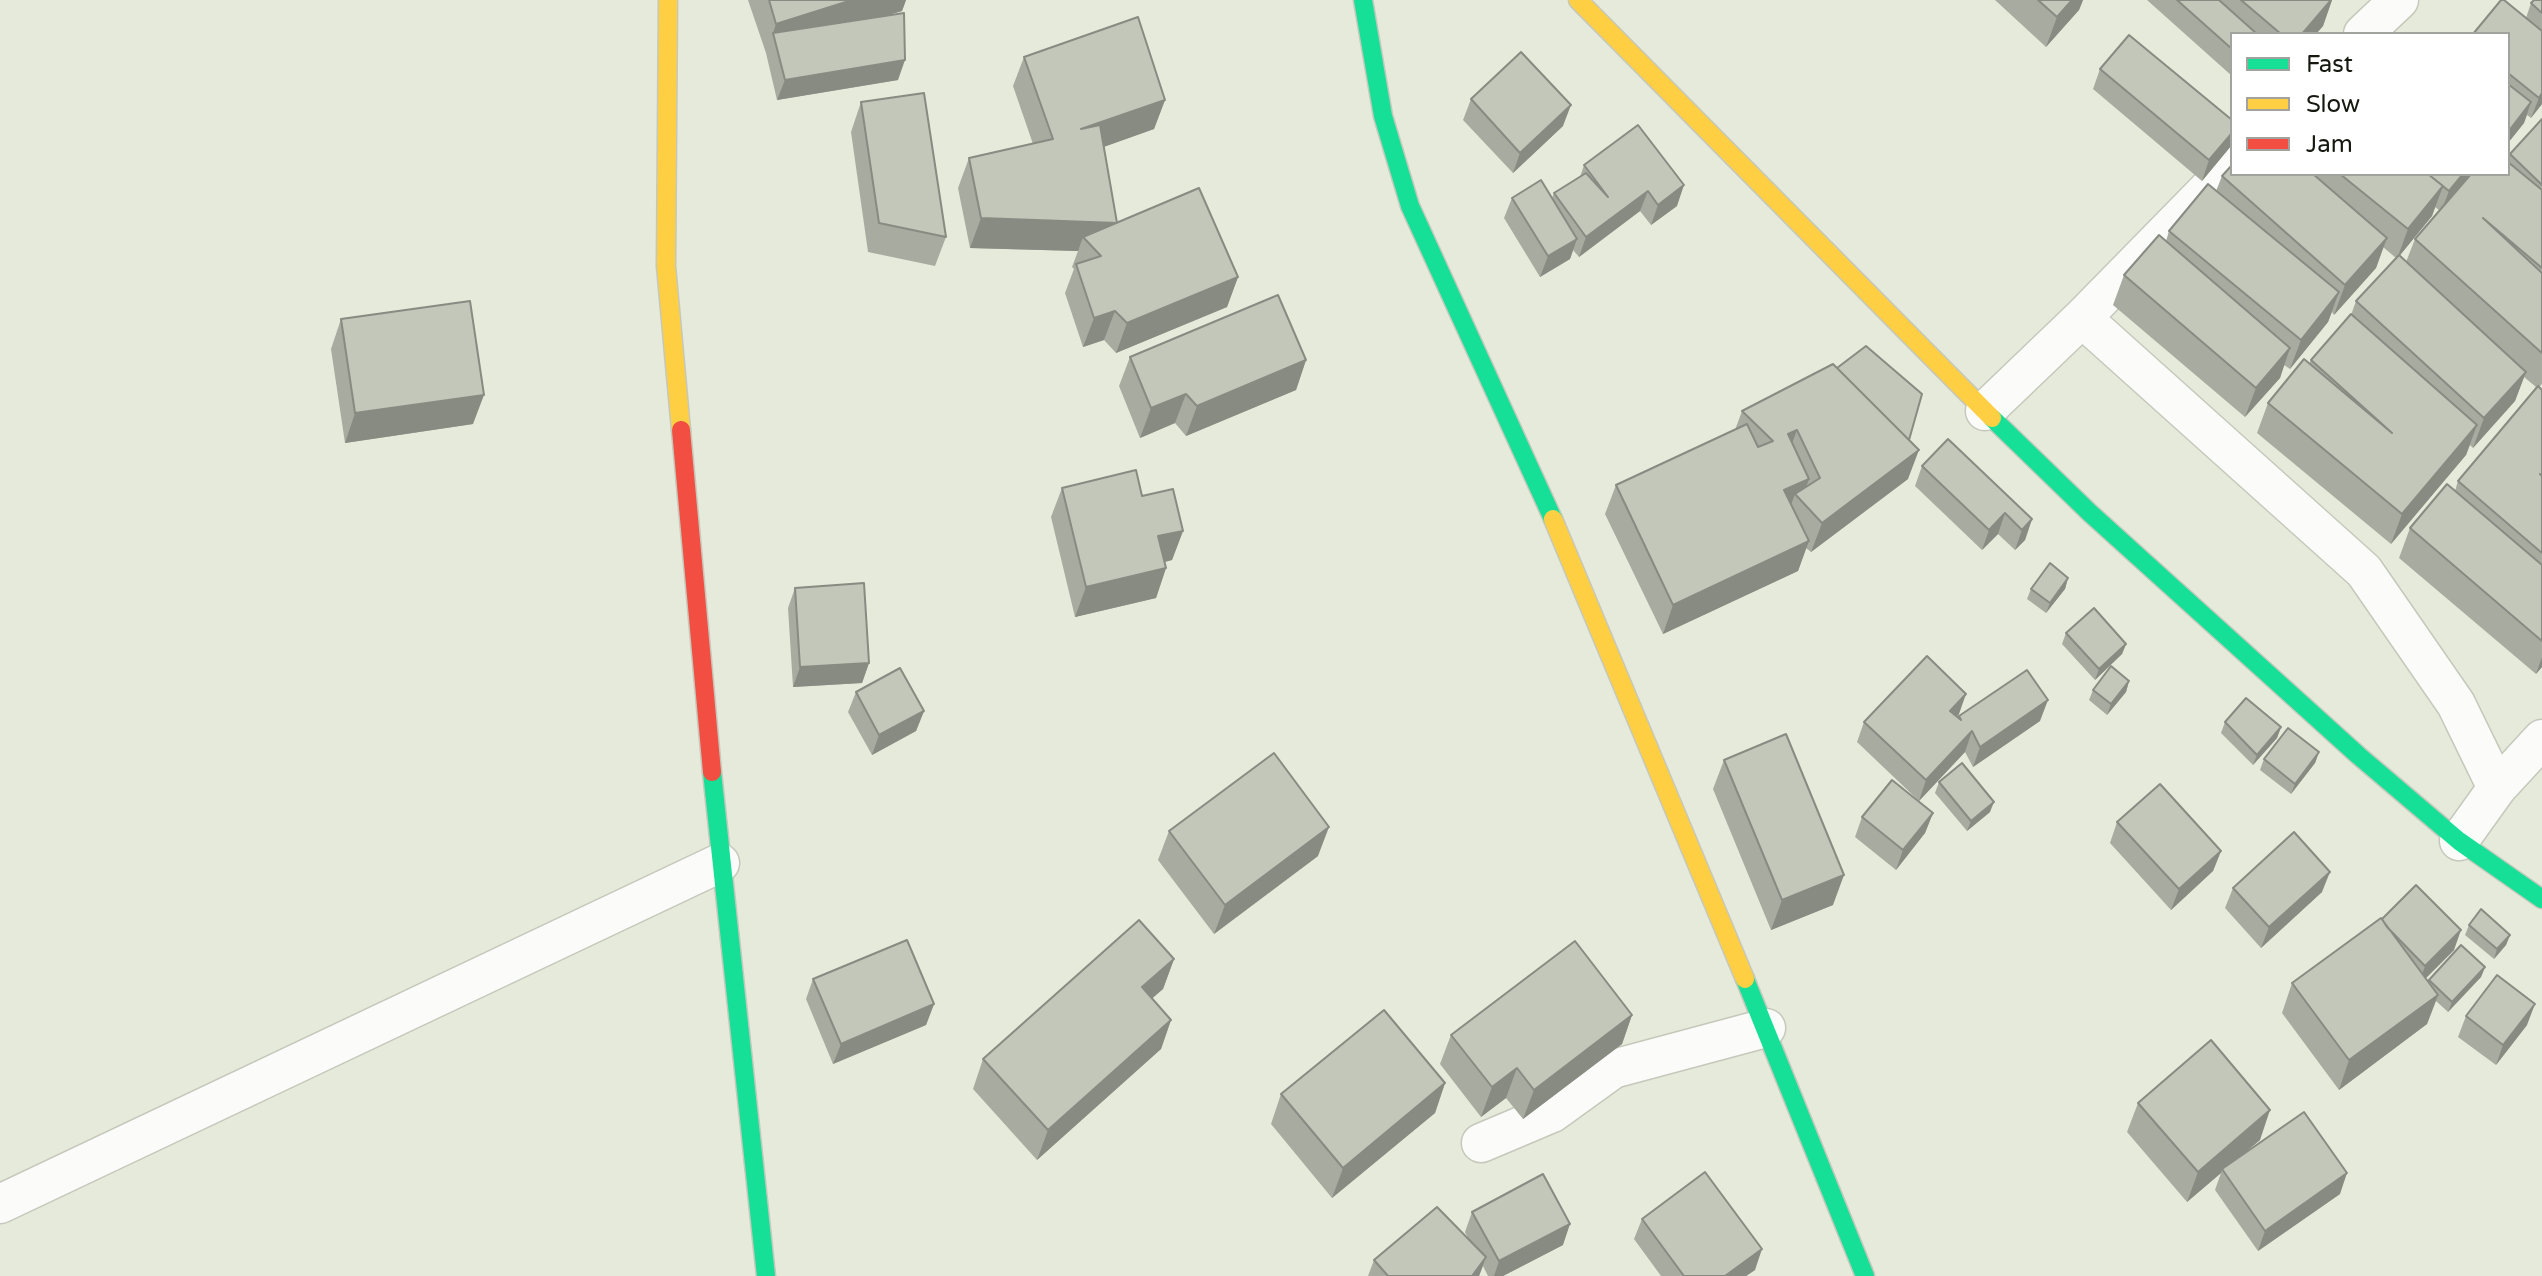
<!DOCTYPE html>
<style>
body{margin:0}
#map{position:relative;width:2542px;height:1276px;overflow:hidden;background:#e6eada;font-family:"Varela Round",sans-serif}
canvas{display:block}
.legend{position:absolute;left:2230px;top:32px;width:280px;height:144px;box-sizing:border-box;background:#fff;border:2px solid #a1a39f;margin:0;padding:10px 14px;list-style:none;font-size:24px;color:#15180e}
.legend li{display:flex;align-items:center;gap:16px;height:40px}
.legend b{width:40px;border:2px solid #a1a39f}
</style>
<div id="map">
<canvas width="2542" height="1276"></canvas>
<ul class="legend">
<li><b style="height:10px;background:#16e098"></b>Fast</li>
<li><b style="height:10px;background:#ffcf43"></b>Slow</li>
<li><b style="height:10px;background:#f24e42"></b>Jam</li>
</ul>
</div>
<script>
const context = document.querySelector('canvas').getContext('2d');
context.lineJoin = 'round';
function trace(path, color, width, dash) { context.strokeStyle = color; context.lineWidth = width; context.lineCap = dash ? 'butt' : 'round'; context.setLineDash(dash || []); context.stroke(path); }
function fillPath(path, color) { context.fillStyle = color; context.fill(path, 'evenodd'); }
const street = new Path2D(`
 M2363,34L2399,0
 M2082,318L2364,571L2456,704L2497,788
 M1985,411L2082,318L2232,165
 M2459,841L2497,788L2542,739
 M1481,1143L1552,1113L1613,1069L1766,1028
 M0,1204L720,863`);
const fast = new Path2D(`
 M1363,0L1383,116L1410,206L1553,519
 M1992,418L2090,513L2359,756L2459,841L2542,899
 M712,772L766,1276
 M1745,979L1865,1276`);
const slow = new Path2D(`
 M668,0L666,266L681,430
 M1578,0L1992,418
 M1553,519L1745,979`);
const jam = new Path2D(`
 M681,430L712,772`);
trace(street, '#c5c8bb', 41);
trace(fast, '#c5c8bb', 21);
trace(slow, '#c5c8bb', 21);
trace(jam, '#c5c8bb', 21);
trace(street, '#fbfcf9', 38);
trace(fast, '#16e098', 18);
trace(slow, '#ffcf43', 18);
trace(jam, '#f24e42', 18);
fillPath(new Path2D(`
 M748,0H906L902,11L887,15L898,80L777,100L766,53Z
 M1995,0H2083L2079,10L2046,47Z
 M2147,0H2332L2323,26L2316,34H2232V76Z
 M2542,0V104L2531,118L2527,115L2524,123L2508,143V34L2526,18L2531,3Z
 M1024,57L1165,100L1154,129L1103,147L1117,223L1238,277L1227,307L1116,353L1104,340L1083,347L1065,293L1074,269L1072,267L1078,251L970,248L958,188L969,158L1033,144L1013,86Z
 M2100,69L2231,146L2202,181L2093,89Z
 M1471,99L1563,126L1513,173L1463,120Z
 M861,102L946,237L935,266L868,252L851,132Z
 M2542,119V384L2539,387L2542,390V667L2536,674L2399,558L2410,528L2455,491L2458,481L2536,387L2524,377L2515,401L2473,448L2470,445L2466,455L2391,544L2257,433L2268,403L2309,364L2311,360L2351,315L2356,301L2396,258L2383,247L2376,268L2334,315L2332,312L2328,322L2290,369L2284,365L2280,378L2245,417L2113,305L2124,275L2166,241L2169,231L2216,191L2222,176L2232,174H2508V159L2510,154ZM2435,207L2439,210L2415,239L2406,262L2399,256L2432,216Z
 M1638,125L1677,206L1651,225L1640,211L1579,257L1573,250L1570,259L1540,277L1504,218L1512,198H1552L1554,193L1580,177L1584,165Z
 M341,319L473,424L345,443L331,349Z
 M1130,357L1306,360L1296,390L1186,436L1175,423L1140,438L1119,386Z
 M1742,411L1909,440L1908,479L1811,552L1806,548L1798,571L1663,634L1605,514L1616,485L1735,430Z
 M1922,466L2032,519L2025,540L2015,550L1998,534L1982,550L1915,486Z
 M1062,488L1142,496L1183,531L1172,560L1165,562L1166,568L1156,598L1075,617L1051,517Z
 M2068,578L2065,589L2046,613L2027,599L2031,589Z
 M795,588L869,663L862,683L793,687L788,608Z
 M2066,633L2126,644L2122,654L2095,680L2062,644Z
 M2129,681L2126,692L2107,715L2089,700L2093,690Z
 M856,692L924,711L916,731L872,755L848,712Z
 M1959,714L1957,716L1958,718L1959,716L2040,721L1973,767L1965,752L1919,801L1857,742L1864,722Z
 M2225,722L2281,727L2277,738L2253,765L2221,733Z
 M2319,752L2315,763L2291,794L2260,770L2264,759Z
 M1724,760L1833,905L1771,930L1713,789Z
 M1939,782L1990,812L1967,831L1935,793Z
 M1933,813L1925,833L1896,870L1855,837L1862,817Z
 M2117,822L2221,851L2213,871L2171,910L2110,843Z
 M1169,831L1318,856L1214,934L1158,860Z
 M2233,888L2322,892L2261,948L2225,908Z
 M2382,919L2454,950L2426,978L2428,982L2429,980L2485,967L2481,977L2448,1012L2436,1001L2427,1024L2339,1090L2282,1013L2292,983Z
 M2469,925L2510,935L2506,945L2494,959L2465,935Z
 M1174,959L1163,989L1152,998L1171,1020L1161,1049L1037,1160L973,1089L983,1059Z
 M813,979L934,1004L926,1025L833,1064L806,999Z
 M1632,1015L1622,1044L1523,1119L1506,1098L1481,1117L1440,1064L1451,1035Z
 M2466,1016L2527,1025L2496,1065L2458,1037Z
 M1445,1083L1435,1113L1332,1198L1271,1124L1281,1094Z
 M2138,1103L2260,1140L2239,1157L2340,1194L2258,1251L2215,1190L2221,1173L2187,1202L2127,1132Z
 M1472,1212L1563,1245L1503,1276H1488L1483,1266L1479,1276H1368L1374,1260L1468,1238L1465,1232Z
 M1642,1219L1755,1270L1746,1276H1661L1634,1239Z`), '#a8aba0');
fillPath(new Path2D(`
 M852,0H906L902,11L777,49L773,33L776,24Z
 M2072,0H2083L2079,10L2046,47L2057,17Z
 M2331,0H2332L2323,26L2316,34H2302Z
 M905,60L898,80L777,100L785,80Z
 M2542,93V104L2531,118L2539,98Z
 M1165,100L1154,129L1070,159L1081,129Z
 M2531,102L2524,123L2508,143V132Z
 M1571,105L1563,126L1513,173L1520,153Z
 M2232,133L2231,146L2202,181L2209,160Z
 M2463,174H2472L2441,212L2449,191Z
 M1684,185L1677,206L1651,225L1658,205Z
 M2443,186L2432,216L2397,259L2408,229Z
 M1648,191L1640,211L1579,257L1586,237Z
 M981,218L1117,223L1083,237L1078,251L970,248Z
 M2387,238L2376,268L2334,315L2345,285Z
 M1577,239L1570,259L1540,277L1548,256Z
 M1238,277L1227,307L1116,353L1127,323Z
 M2339,292L2328,322L2290,369L2301,340Z
 M1115,311L1104,340L1083,347L1094,318Z
 M2290,348L2280,378L2245,417L2256,388Z
 M1306,360L1296,390L1186,436L1197,406Z
 M2526,372L2515,401L2473,448L2484,418Z
 M1186,394L1175,423L1140,438L1151,408Z
 M484,395L473,424L345,443L355,413Z
 M2477,425L2466,455L2391,544L2402,514Z
 M1797,430L1786,460L1788,434Z
 M1919,450L1908,479L1811,552L1822,523Z
 M1809,479L1801,501L1795,494L1788,513L1784,490Z
 M2005,513L1998,534L1982,550L1989,530Z
 M2032,519L2025,540L2015,550L2022,530Z
 M1183,531L1172,560L1148,566L1158,536Z
 M1809,541L1798,571L1663,634L1673,605Z
 M1166,568L1156,598L1075,617L1086,587Z
 M2068,578L2065,589L2046,613L2050,603Z
 M2126,644L2122,654L2095,680L2099,669Z
 M2542,657V667L2536,674Z
 M869,663L862,683L793,687L800,667Z
 M2129,681L2126,692L2107,715L2111,704Z
 M1966,694L1959,714L1943,731L1950,711Z
 M2048,700L2040,721L1973,767L1980,747Z
 M924,711L916,731L872,755L879,735Z
 M2281,727L2277,738L2253,765L2257,755Z
 M1972,731L1965,752L1919,801L1926,780Z
 M2319,752L2315,763L2291,794L2295,784Z
 M1994,802L1990,812L1967,831L1971,821Z
 M1933,813L1925,833L1896,870L1903,850Z
 M1329,827L1318,856L1214,934L1225,905Z
 M2221,851L2213,871L2171,910L2179,889Z
 M2330,872L2322,892L2261,948L2269,927Z
 M1844,875L1833,905L1771,930L1782,900Z
 M2461,930L2454,950L2418,986L2425,966Z
 M2510,935L2506,945L2494,959L2497,949Z
 M1174,959L1163,989L1132,1016L1142,987Z
 M2485,967L2481,977L2448,1012L2452,1002Z
 M2438,995L2427,1024L2339,1090L2349,1060Z
 M934,1004L926,1025L833,1064L841,1044Z
 M2535,1004L2527,1025L2496,1065L2503,1045Z
 M1632,1015L1622,1044L1523,1119L1534,1090Z
 M1171,1020L1161,1049L1037,1160L1048,1130Z
 M1517,1068L1506,1098L1481,1117L1492,1087Z
 M1445,1083L1435,1113L1332,1198L1343,1168Z
 M2270,1110L2260,1140L2223,1171L2222,1169L2221,1173L2187,1202L2198,1172Z
 M2347,1173L2340,1194L2258,1251L2265,1231Z
 M1570,1224L1563,1245L1503,1276H1494L1499,1261Z
 M1762,1249L1755,1270L1746,1276H1725Z
 M1486,1257L1479,1276H1472Z`), '#888b82');
const building = new Path2D(`
 M769,0H852L776,24Z
 M2038,0H2072L2057,17Z
 M2177,0H2219L2257,34H2232V49Z
 M2241,0H2331L2302,34H2281Z
 M2501,0H2504L2542,31V93L2539,98L2508,73V34H2473Z
 M2534,0H2542V13L2531,3Z
 M904,13L905,60L785,80L773,33Z
 M1138,17L1165,100L1081,129L1100,125L1117,223L981,218L969,158L1053,139L1024,57Z
 M2129,35L2232,120V133L2209,160L2100,69Z
 M1521,52L1571,105L1520,153L1471,99Z
 M2508,84L2531,102L2508,132Z
 M924,93L946,237L879,223L861,102Z
 M2542,119V185L2510,154Z
 M1638,125L1684,185L1658,205L1648,191L1586,237L1554,193L1586,173L1608,197L1584,165Z
 M2508,162L2542,190V268L2483,218L2542,273V353L2415,239L2471,174H2508Z
 M2232,165V174H2313L2387,238L2345,285L2222,176Z
 M2340,174H2428L2443,186L2408,229Z
 M2428,174H2463L2449,191Z
 M1541,180L1577,239L1548,256L1512,198Z
 M2208,184L2339,292L2301,340L2169,231Z
 M1199,188L1238,277L1127,323L1115,311L1094,318L1076,264L1101,256L1083,237Z
 M2159,235L2290,348L2256,388L2124,275Z
 M2399,255L2526,372L2484,418L2356,301Z
 M1278,295L1306,360L1197,406L1186,394L1151,408L1130,357Z
 M470,301L484,395L355,413L341,319Z
 M2351,314L2477,425L2402,514L2268,403L2304,359L2392,433L2311,360Z
 M1866,346L1922,394L1909,440L1837,368Z
 M1833,364L1919,450L1822,523L1795,494L1820,478L1797,430L1788,434L1809,479L1784,490L1809,541L1673,605L1616,485L1747,424L1758,447L1773,441L1742,411Z
 M2538,386L2542,390V476L2540,474L2542,476V553L2458,481Z
 M1948,439L2032,519L2022,530L2005,513L1989,530L1922,466Z
 M1136,470L1142,496L1173,489L1183,531L1158,536L1166,568L1086,587L1062,488Z
 M2447,484L2542,565V641L2410,528Z
 M2050,563L2068,578L2050,603L2031,589Z
 M864,583L869,663L800,667L795,588Z
 M2094,608L2126,644L2099,669L2066,633Z
 M1927,656L1966,694L1950,711L1961,720L1959,716L2027,670L2048,700L1980,747L1972,731L1926,780L1864,722Z
 M2111,666L2129,681L2111,704L2093,690Z
 M900,668L924,711L879,735L856,692Z
 M2246,698L2281,727L2257,755L2225,722Z
 M2288,728L2319,752L2295,784L2264,759Z
 M1786,734L1844,875L1782,900L1724,760Z
 M1274,753L1329,827L1225,905L1169,831Z
 M1962,763L1994,802L1971,821L1939,782Z
 M1892,780L1933,813L1903,850L1862,817Z
 M2160,784L2221,851L2179,889L2117,822Z
 M2294,832L2330,872L2269,927L2233,888Z
 M2416,885L2461,930L2425,966L2387,927L2382,919Z
 M2481,909L2510,935L2497,949L2469,925Z
 M2381,918L2438,995L2349,1060L2292,983Z
 M1139,920L1174,959L1142,987L1171,1020L1048,1130L983,1059Z
 M907,940L934,1004L841,1044L813,979Z
 M1575,941L1632,1015L1534,1090L1517,1068L1492,1087L1451,1035Z
 M2461,945L2485,967L2452,1002L2429,980Z
 M2497,975L2535,1004L2503,1045L2466,1016Z
 M1384,1010L1445,1083L1343,1168L1281,1094Z
 M2211,1040L2270,1110L2198,1172L2138,1103Z
 M2304,1112L2347,1173L2265,1231L2222,1169Z
 M1705,1172L1762,1249L1725,1276H1684L1642,1219Z
 M1543,1174L1570,1224L1499,1261L1472,1212Z
 M1437,1207L1486,1257L1472,1276H1388L1374,1260Z`);
fillPath(building, '#c3c7ba');
trace(building, '#888b82', 2);
</script>
